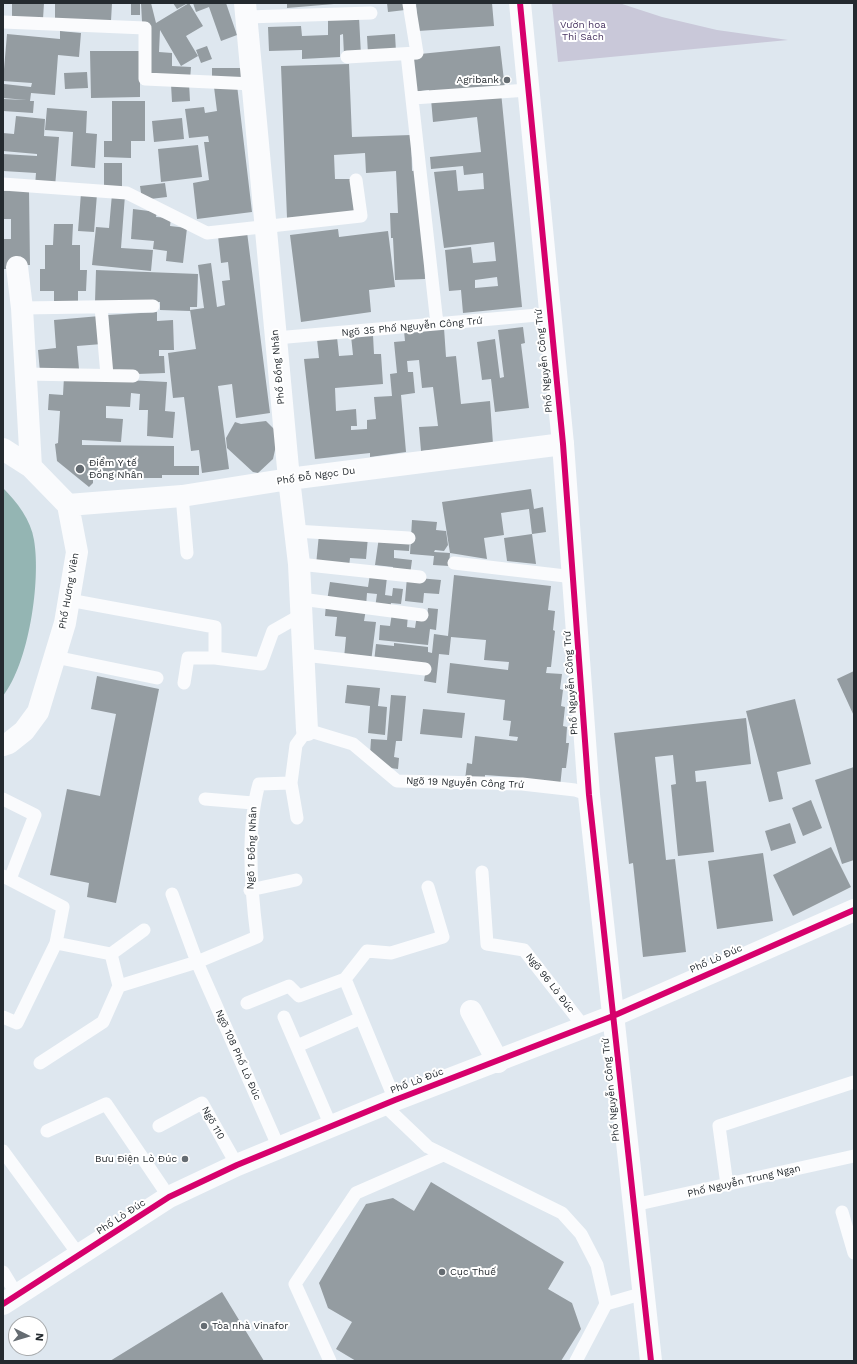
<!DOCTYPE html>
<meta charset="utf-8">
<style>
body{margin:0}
#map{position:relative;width:857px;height:1364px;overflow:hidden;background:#dee7ef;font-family:"Work Sans",sans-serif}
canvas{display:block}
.frame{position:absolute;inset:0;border:4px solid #242a2f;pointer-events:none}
.north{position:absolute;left:8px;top:1316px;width:40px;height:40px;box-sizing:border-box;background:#fff;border:1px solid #a7aaac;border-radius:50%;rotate:95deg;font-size:11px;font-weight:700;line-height:16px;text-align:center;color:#242a2f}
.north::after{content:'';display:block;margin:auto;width:14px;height:18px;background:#656c72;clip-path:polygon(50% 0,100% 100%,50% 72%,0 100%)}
</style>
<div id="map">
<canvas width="857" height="1364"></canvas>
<div class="frame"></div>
<div class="north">N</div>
</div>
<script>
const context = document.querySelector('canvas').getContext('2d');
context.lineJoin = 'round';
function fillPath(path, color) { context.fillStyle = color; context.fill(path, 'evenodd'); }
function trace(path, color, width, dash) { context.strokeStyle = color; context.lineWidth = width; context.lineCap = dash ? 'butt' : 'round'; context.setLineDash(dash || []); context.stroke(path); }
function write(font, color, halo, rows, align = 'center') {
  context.font = font + ' "Work Sans",sans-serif'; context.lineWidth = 4; context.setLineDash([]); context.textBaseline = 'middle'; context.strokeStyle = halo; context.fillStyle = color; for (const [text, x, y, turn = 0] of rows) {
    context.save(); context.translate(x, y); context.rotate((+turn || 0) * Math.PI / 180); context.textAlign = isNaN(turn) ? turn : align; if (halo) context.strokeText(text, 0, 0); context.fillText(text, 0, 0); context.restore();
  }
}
fillPath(new Path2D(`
 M552,3H619L662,17L717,30L788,40L558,62Z`), '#c9c8d9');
fillPath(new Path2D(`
 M3,488C17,502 31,520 34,540C41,581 29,663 3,696Z`), '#94b5b3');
fillPath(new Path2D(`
 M12,3H44L43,19L12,17Z
 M55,3H112L111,21L55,19Z
 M131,3H140V15H131Z
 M141,3H151L156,23L189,3L203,26L186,36L198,56L181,66L160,30L159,52L172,53V66L191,67L190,80L145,78Z
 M173,3H188L177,9Z
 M193,3H226L237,35L221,41L209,7L196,12Z
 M287,3H334V4L287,8Z
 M387,3H405V10L388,12Z
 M416,3H492L494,26L418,31Z
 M359,17L361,55H344L343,34L340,35V57L302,59V50L269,51L268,27L301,26L302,36L328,35V18Z
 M60,31L81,33L79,57L58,55L55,95L31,93L30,101H34L33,113L3,111V99L27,100L3,98L4,84L31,87L32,83L3,81L7,34L60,39Z
 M395,34L396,52L368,54L367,36Z
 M207,46L212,59L201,63L196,50Z
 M500,46L505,89L429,96V90L413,92L410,55Z
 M90,51H140V97L91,98Z
 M349,64L352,137L411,135L412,171L418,170L423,212L425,279L395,280L393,238H391L390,213H398L396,171L366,173L365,153L334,155L335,179H355L358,215L287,218L281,66Z
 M212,68H244V82L212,80Z
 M87,72L88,88L65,89L64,73Z
 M189,83L190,101L172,102L171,84Z
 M237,85L252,212L197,219L193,183L209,180L204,142H209L208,136L189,138L185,109L204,107L205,113L217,111L214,87Z
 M501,92L522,307L463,313L461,290L449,291L445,250L471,247L473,263L496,261L494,242L444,248L434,172L456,170L458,191L484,189L483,173L464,175L463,166L431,169L430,157L481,152L477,117L433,122L431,99ZM497,277L498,286L475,288V280Z
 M112,101H145V141H131V158L104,157V141H112Z
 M47,108L87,111L86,133L97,134L95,168L71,166L73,132L45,130Z
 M16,116L45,119L44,136L59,137L55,187L35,186L36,173L3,171V154L37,156V154L3,151V133L14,134Z
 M182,118L184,139L154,142L152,121Z
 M198,145L202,177L161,182L158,149Z
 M104,163H122V190L104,191Z
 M165,183L167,197L142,200L140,186Z
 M3,191H29L30,265H11V269H3V239H11V219H3Z
 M81,193L97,194L94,232L78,231Z
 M112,194L125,195L121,248L153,250L151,271L92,265L96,227L109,228Z
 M133,209L157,212L156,217L171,218L170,226L187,228L183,263L166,261L167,251L153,249L154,241L131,239Z
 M54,224H73L72,245H80V270H87L86,291H78V305H54V291H40V269H45V245H53Z
 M338,229L339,237L388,231L395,287L369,290L371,312L301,322L290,235Z
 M247,232L270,413L236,418L232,384L218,386L229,469L202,473L199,450L191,451L184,397L173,398L168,353L196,349L190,310L204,308L198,265L211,263L217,307L225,305L222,281L230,280L228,262L221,263L218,236Z
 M96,270L198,274L197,307H190V311L160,310V302H95Z
 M157,312V321L173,320L174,350H159V356H164L165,373L137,374L111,373L108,315Z
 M100,316L102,344L77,346L79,369L40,372L38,350L56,348L54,320Z
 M523,327L525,343L521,344L529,408L495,412L491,379L482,380L477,342L495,339L500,378L504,377L498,330Z
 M444,328L446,357L456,356L461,404L490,401L493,444L421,451L419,427L438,426L433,387L422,388L419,360L407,361L408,372H413L415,393L401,395L406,452L370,457V453L315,459L304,359L319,358L317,339L337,337L339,356L353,355L351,336L373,335L374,354H381L383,384L335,388L336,411L356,409L357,426H351V430L367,429V420L376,419L374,397L392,396L390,374L397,373L394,342L405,341L404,331Z
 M64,377L167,382L165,411L175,412L173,438L147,436L148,410H139L140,394L131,393L130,407L106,406V418L123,419L121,442L82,440V445L174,446V466H199V475H162V478H93V483L89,487L57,461L55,444L58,443L60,411L48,410L49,394L63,395Z
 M266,421L274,429L277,441L273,459L258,473L253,472L227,448L226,438L235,422L241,424Z
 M531,489L534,509L543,507L546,532L532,534L529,509L501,513L504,535L484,538L487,559L450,553L442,502Z
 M412,520L437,522L436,530L446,531L448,545L444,551L435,550L434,552L450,553L449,566L433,565L434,556L410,554Z
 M319,534L368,537L366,559L350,558L349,567L316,565Z
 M532,534L536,564L507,561L504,538Z
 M379,537L410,539L409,551L394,550V558L412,560L410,575L393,573V567L375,565Z
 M370,574L387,577L385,595L392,596L393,588L403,589L401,604L391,603L390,610L375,608L377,594L367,593L366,606L327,601L330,582L368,587Z
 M454,575L551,586L548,610L555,611L553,630L555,631L551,667H547L546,673L562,674L560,689L563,690L561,706L565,707L563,726L567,727L566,743H569L566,768H562L560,787L513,777L485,775V782L465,780L467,763L472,764L475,736L517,741L518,737L509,736L511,721L503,720L505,700L447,693L450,663L508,670L509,662L484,660L486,640L451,637L449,655L439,654L436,683L424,681L426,668L374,662L376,644L394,646V643L428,647V652L432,653L434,634L448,636Z
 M407,577L441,580L439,594L424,593L423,603L405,601Z
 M326,604L366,609L364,621L376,622L371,662L344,658L346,637L335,636L337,617L325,616Z
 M428,608L438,609L436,630L430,629L428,645L379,640L380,625L390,626L392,613L408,614L407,627L415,628L417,615L427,616Z
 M854,671V716L837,679Z
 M97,676L159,689L116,903L87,897L89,883L50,875L67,789L100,796L116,714L91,709Z
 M347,685L380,688L378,706L387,707L385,735L368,733L370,706L345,703Z
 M391,695L406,696L402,741H396L394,757L399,758L398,769L382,767L370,755L371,739L387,740Z
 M795,699L811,764L777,772L783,799L769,802L746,711Z
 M423,709L465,713L462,738L420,734Z
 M746,718L751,764L695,771L696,782L706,781L714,852L678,856L671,785L676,784L673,755L655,757L666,860L675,859L686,952L643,957L633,863L629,864L614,733Z
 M854,767V860L842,864L815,780Z
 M811,800L822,828L803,836L792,808Z
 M790,823L796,843L771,851L765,831Z
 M831,847L851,887L793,916L773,875Z
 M763,853L773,921L717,929L708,861Z
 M431,1182L564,1262L548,1289L572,1303L581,1329L561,1361H356L336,1349L352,1322L328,1308L319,1283L366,1204L393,1198L414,1211Z
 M222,1292L264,1361H110Z`), '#949ca1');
trace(new Path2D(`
 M247,17L371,13
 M3,22L145,28V79L253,84
 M407,54L437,324
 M347,57L417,53L409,4
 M413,98L528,90
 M3,184L127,193L207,233L361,216L356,180
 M101,307L107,375
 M22,308L153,306
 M276,338L549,314
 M25,374L133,376
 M182,496L187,553
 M295,531L409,538
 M454,563L574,577
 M299,564L420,577
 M301,599L422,615
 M69,600L215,627V658
 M304,655L425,669
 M55,657L157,678
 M184,683L188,658H215L261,664L273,631L303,614
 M291,783L297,818
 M3,799L35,815L10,879
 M205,799L253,803
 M482,872L487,944L524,950L584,1027
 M3,876L63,907L56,943L17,1023L3,1017
 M250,890L296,880
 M172,894L197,962L279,1148
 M56,943L111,954L119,986L197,962L257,937C251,891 246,829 259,784L291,783L296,745L307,730L353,744L397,781L522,784L575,790L589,795
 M111,954L144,930
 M345,979L395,1100
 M247,1003L289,986L299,996L345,979L367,951L391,953L443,937L428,887
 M284,1017L331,1126
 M297,1046L361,1018
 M40,1063L103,1022L119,986
 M384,1105L428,1147L562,1213L581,1234L597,1265L606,1304
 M159,1126L202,1103L237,1165
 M47,1131L106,1104L169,1197
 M3,1151L79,1255
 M727,1185L719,1126L854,1082
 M634,1205L854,1156
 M842,1212L854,1253
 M3,1272L17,1295
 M330,1361L295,1284L356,1193L443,1155
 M576,1361L606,1304L644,1293`), '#fafbfd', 13);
trace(new Path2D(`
 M245,3L289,479L299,564L307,730
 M17,267L22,308L31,467
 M3,449L31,467L68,505L77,552L65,623L38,712L24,731L9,743L3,745
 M68,505L182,496L289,479L563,444
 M471,1011L498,1062`), '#fafbfd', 22);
trace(new Path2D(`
 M520,3L563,444L589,795L651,1361
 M3,1304L169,1197L237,1165L395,1100L613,1016L854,910`), '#fafbfd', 22);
trace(new Path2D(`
 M520,3L563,444L589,795L651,1361
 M3,1304L169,1197L237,1165L395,1100L613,1016L854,910`), '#d6006c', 6);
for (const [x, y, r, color] of [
 [507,80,4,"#656c72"],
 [80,469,5,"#656c72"],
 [185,1159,4,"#656c72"],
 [442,1272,4,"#656c72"],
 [204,1326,4,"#656c72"]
]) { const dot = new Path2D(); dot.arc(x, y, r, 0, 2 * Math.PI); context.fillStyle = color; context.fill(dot); trace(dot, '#fff', 1.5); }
write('10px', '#493562', '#fff', [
 ["Vườn hoa",583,25],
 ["Thi Sách",583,37]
]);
write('10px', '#242a2f', '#fff', [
 ["Agribank",499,80,"right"],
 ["Điểm Y tế",89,463],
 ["Đồng Nhân",89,475],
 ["Bưu Điện Lò Đúc",177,1159,"right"],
 ["Cục Thuế",450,1272],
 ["Tòa nhà Vinafor",212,1326]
], 'left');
write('10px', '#242a2f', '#fff', [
 ["Ngõ 35 Phố Nguyễn Công Trứ",412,327,-5],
 ["Phố Nguyễn Công Trứ",544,361,-96],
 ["Phố Đồng Nhân",278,367,-95],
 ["Phố Đỗ Ngọc Du",316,476,-8],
 ["Phố Hương Viên",69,591,-80],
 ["Phố Nguyễn Công Trứ",571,683,-94],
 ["Ngõ 19 Nguyễn Công Trứ",465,783,2],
 ["Ngõ 1 Đồng Nhân",252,848,-88],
 ["Phố Lò Đúc",716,959,-24],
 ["Ngõ 96 Lò Đúc",550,983,52],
 ["Ngõ 108 Phố Lò Đúc",238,1055,66],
 ["Phố Lò Đúc",417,1081,-21],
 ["Phố Nguyễn Công Trứ",611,1090,-96],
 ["Ngõ 110",213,1123,61],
 ["Phố Nguyễn Trung Ngạn",744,1181,-13],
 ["Phố Lò Đúc",121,1217,-33]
]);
</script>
